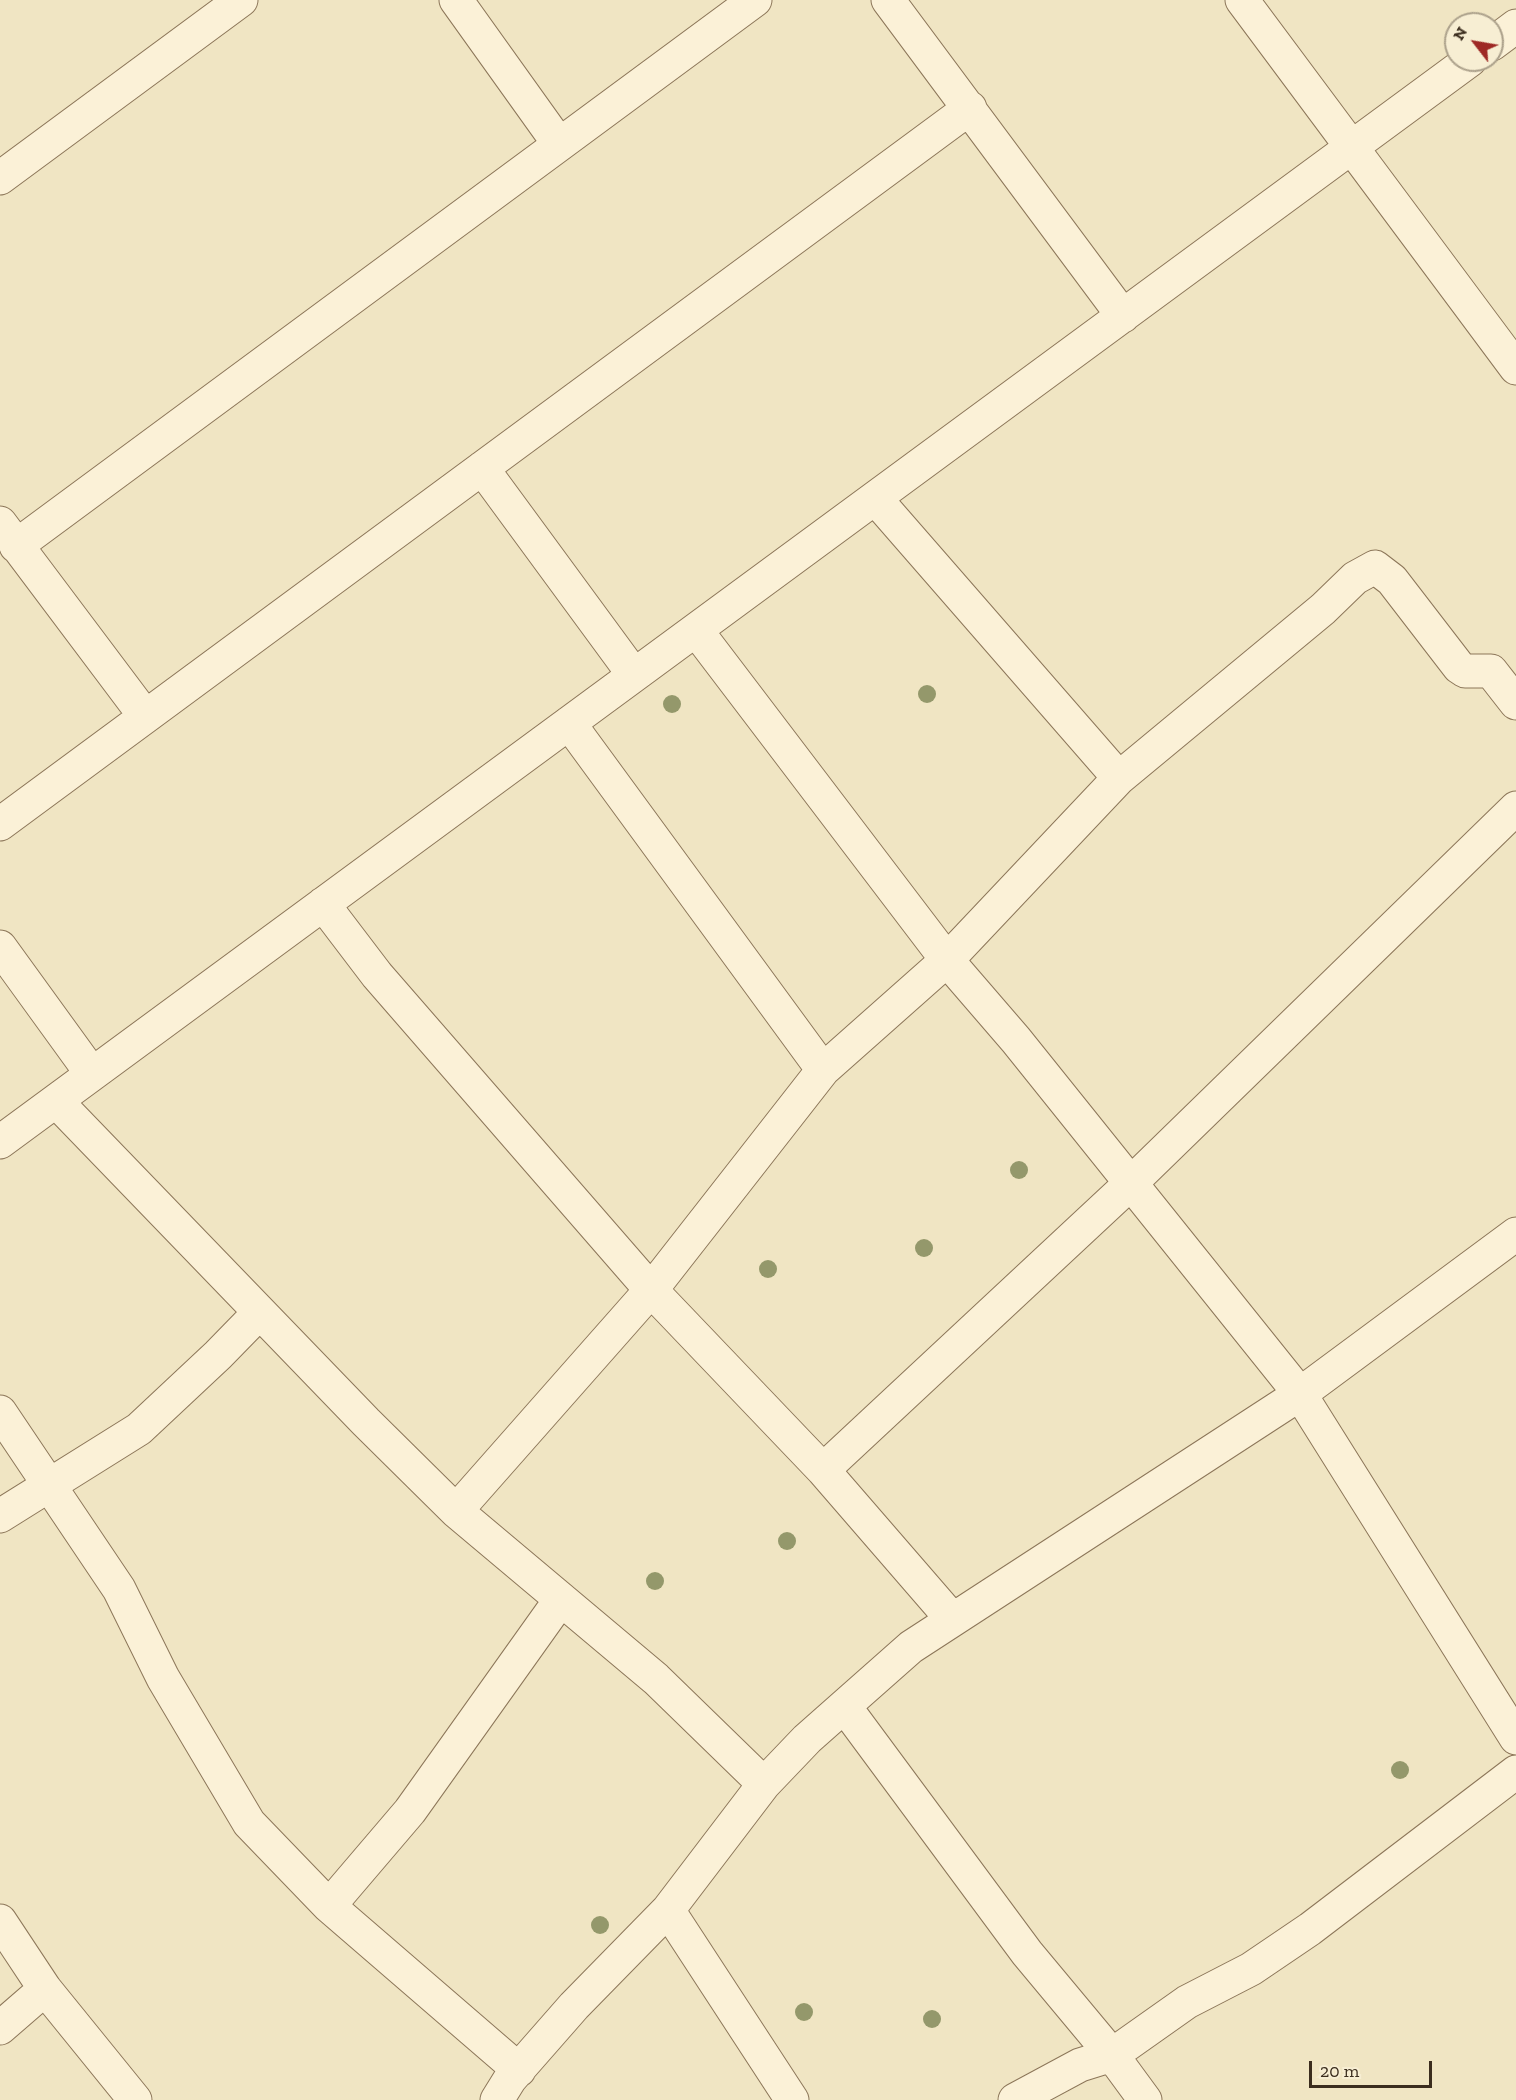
<!DOCTYPE html>
<style>
body{margin:0}
#map{position:relative;width:1516px;height:2100px;overflow:hidden;background:#f0e5c3;font-family:"Zilla Slab",serif}
canvas{display:block}
.north{position:absolute;left:1444px;top:12px;width:60px;height:60px;box-sizing:border-box;background:#f7eed3;border:2px solid #aca18b;border-radius:50%;rotate:301deg;font-size:16px;font-weight:700;line-height:24px;text-align:center;color:#3b2d1e}
.north::after{content:'';display:block;margin:auto;width:21px;height:27px;background:#9e2925;clip-path:polygon(50% 0,100% 100%,50% 72%,0 100%)}
.scale{position:absolute;left:1309px;top:2061px;width:123px;height:27px;box-sizing:border-box;border:3px solid #3b2d1e;border-top:0;padding-left:8px;font-size:18px;line-height:21px;white-space:nowrap;color:#3b2d1e;-webkit-text-stroke:4px #f7eed3;paint-order:stroke}
</style>
<div id="map">
<canvas width="1516" height="2100"></canvas>
<div class="north">N</div>
<div class="scale">20 m</div>
</div>
<script>
const context = document.querySelector('canvas').getContext('2d');
context.lineJoin = 'round';
function trace(path, color, width, dash) { context.strokeStyle = color; context.lineWidth = width; context.lineCap = dash ? 'butt' : 'round'; context.setLineDash(dash || []); context.stroke(path); }
const minor = new Path2D(`
 M456,0L559,144
 M888,0L1123,316
 M1242,0L1516,368
 M1492,44L1516,26
 M0,178L241,0
 M482,468L634,675
 M875,498L1119,778
 M0,523L145,716
 M16,546L755,0
 M696,630L947,960L1016,1040L1300,1394L1516,1738
 M569,723L823,1070
 M0,824L970,108
 M323,904L377,975L651,1290L823,1470L952,1619
 M0,947L92,1074
 M56,1101L366,1422L456,1511L656,1679L764,1784
 M0,1142L1470,60
 M0,1412L119,1589L163,1678L249,1823L329,1906L519,2070
 M823,1470L1132,1182L1516,808
 M456,1511L651,1290L823,1070L947,960L1119,778L1323,609L1355,578L1375,567L1392,580L1459,667L1465,671H1491L1516,703
 M0,1516L139,1429L218,1355L259,1313
 M845,1707L1027,1953L1112,2055L1145,2100
 M329,1906L410,1811L561,1599
 M668,1910L792,2100
 M0,1921L45,1989L135,2100
 M0,2028L45,1989
 M497,2100L510,2079L574,2006L668,1910L764,1784L807,1739L911,1647L1300,1394L1516,1234
 M1015,2100L1080,2065L1112,2055L1187,2002L1251,1969L1310,1929L1516,1772`);
trace(minor, '#8c7659', 35);
trace(minor, '#fbf1d7', 33);
context.fillStyle = '#94986b';
for (const [x, y] of [
 [927,694],
 [672,704],
 [1019,1170],
 [924,1248],
 [768,1269],
 [787,1541],
 [655,1581],
 [1400,1770],
 [600,1925],
 [804,2012],
 [932,2019]
]) { context.beginPath(); context.arc(x, y, 9, 0, 2 * Math.PI); context.fill(); }
</script>
